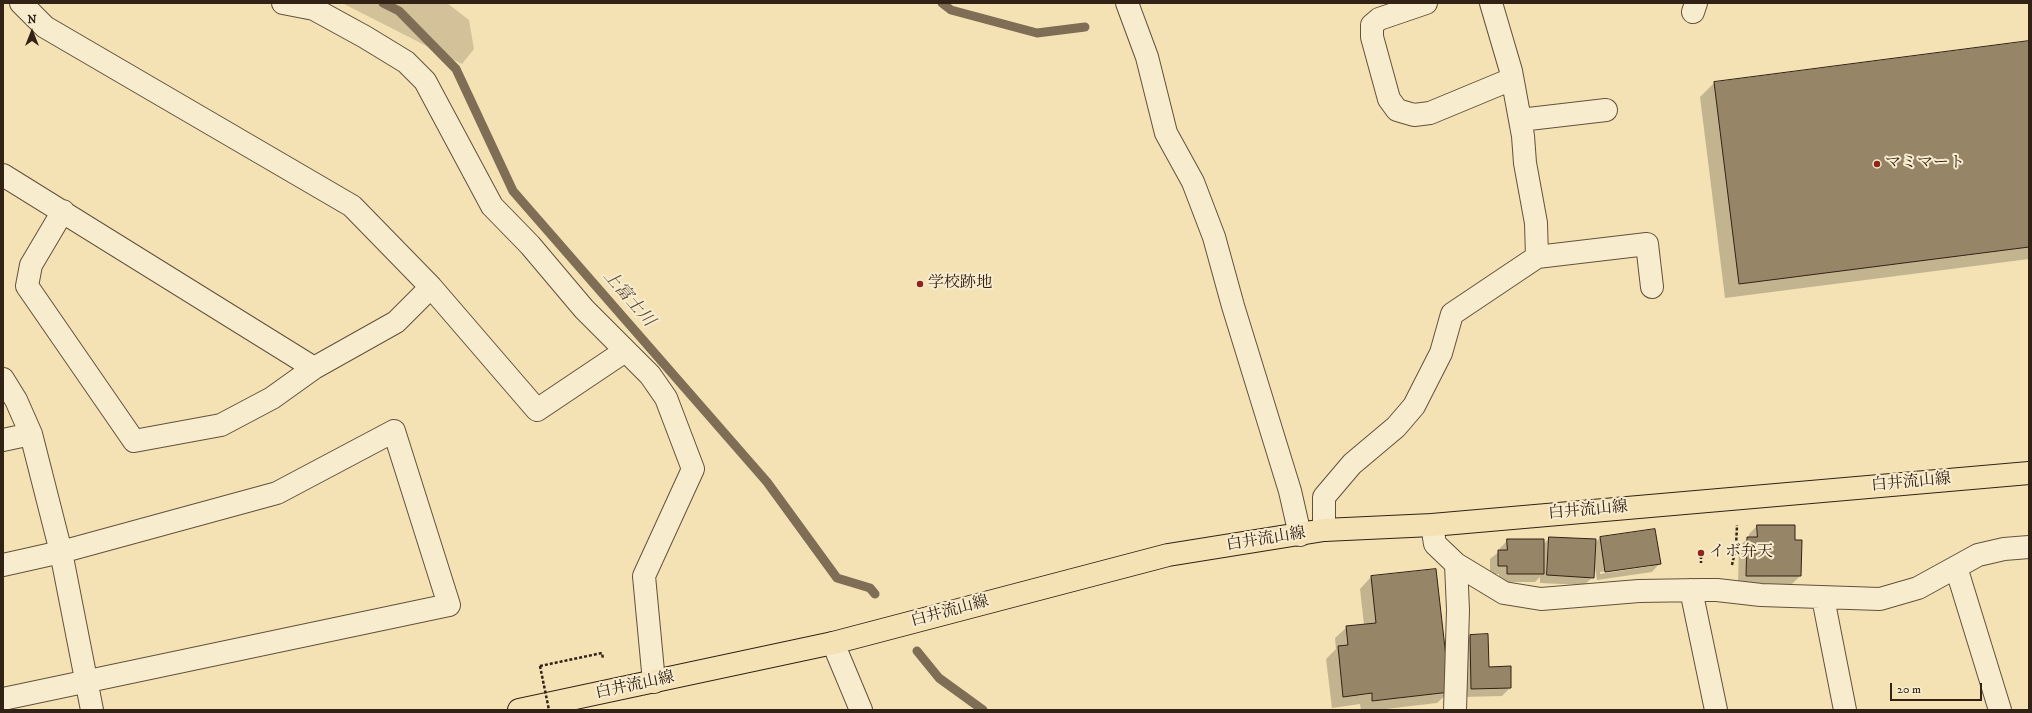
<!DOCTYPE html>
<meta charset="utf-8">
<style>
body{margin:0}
#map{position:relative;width:2032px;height:713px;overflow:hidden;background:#f4e2b5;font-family:"IM FELL DW Pica",serif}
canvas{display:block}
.frame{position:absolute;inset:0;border:4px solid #322115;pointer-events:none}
.north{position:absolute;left:12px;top:12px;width:40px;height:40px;-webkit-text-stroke:3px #f8eccf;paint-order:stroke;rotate:0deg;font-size:11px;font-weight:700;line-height:16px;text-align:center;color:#322115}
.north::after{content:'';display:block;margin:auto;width:14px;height:18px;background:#322115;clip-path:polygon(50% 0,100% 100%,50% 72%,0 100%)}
.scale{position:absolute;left:1890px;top:683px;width:92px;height:18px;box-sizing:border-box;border:2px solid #322115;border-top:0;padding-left:5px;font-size:12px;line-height:14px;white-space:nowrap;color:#322115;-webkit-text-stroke:3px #f8eccf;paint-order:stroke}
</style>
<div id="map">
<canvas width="2032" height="713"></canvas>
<div class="frame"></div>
<div class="north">N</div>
<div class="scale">20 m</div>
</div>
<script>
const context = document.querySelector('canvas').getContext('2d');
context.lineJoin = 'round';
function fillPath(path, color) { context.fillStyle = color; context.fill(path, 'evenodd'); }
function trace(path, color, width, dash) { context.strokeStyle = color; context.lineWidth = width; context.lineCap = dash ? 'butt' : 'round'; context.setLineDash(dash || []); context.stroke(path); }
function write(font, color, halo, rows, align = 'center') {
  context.font = font + ' "IM FELL DW Pica","Noto Serif JP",serif'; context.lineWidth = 4; context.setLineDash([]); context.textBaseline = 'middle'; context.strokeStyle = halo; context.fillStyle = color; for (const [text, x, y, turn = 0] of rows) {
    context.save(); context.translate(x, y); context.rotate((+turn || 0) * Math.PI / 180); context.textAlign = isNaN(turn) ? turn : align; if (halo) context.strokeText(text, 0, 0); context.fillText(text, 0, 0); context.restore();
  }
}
fillPath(new Path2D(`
 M342,3H447L469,20L474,49L462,64Z`), '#d3c19a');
fillPath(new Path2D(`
 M2029,42V259L1725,298L1700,97L1714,83Z
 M1757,526L1794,541H1801L1800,576L1792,584H1738L1739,546L1749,538V534Z
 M1550,538L1594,544L1600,538L1660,563L1652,572L1597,580L1594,561L1593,577L1584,585L1540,583V577L1535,582H1499V574H1490V559L1500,551V548L1508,540L1543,544ZM1652,564V566L1600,574V572Z
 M1371,577L1449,692L1437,703L1377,710H1361L1360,704L1332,708L1326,659L1336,649L1335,638L1347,627L1364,625L1360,589Z
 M1470,636L1488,668L1510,688L1502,696L1463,697L1462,644Z`), '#0003');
trace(new Path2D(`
 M383,3L399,11L456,69L513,191L767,482L837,578L870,588L875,594
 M942,3L951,10L1037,33L1085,27
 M917,651L939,678L983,710`), '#7f6d55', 9);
const building = new Path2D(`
 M2029,41V247L1739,284L1714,82Z
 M1757,525H1795V540H1802L1801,576H1746L1747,537H1757Z
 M1655,529L1661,564L1605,572L1600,537Z
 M1549,537L1596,539L1594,578L1547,575Z
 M1507,539H1544V574H1507V566H1498V550H1507Z
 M1436,569L1450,692L1372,701V693L1343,697L1338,646L1348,645L1346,626L1376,623L1371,576Z
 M1488,634L1489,667L1511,666V688L1471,689L1470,635Z`);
fillPath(building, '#978568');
trace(building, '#322115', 1);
const minor = new Path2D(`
 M21,3L45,27L352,206L431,287L537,410L625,351
 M283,3L314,9L365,37L406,62L425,81L492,206L530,245L584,309L650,375L666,398L693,469L644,576L654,682
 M1127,3L1147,57L1166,133L1193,182L1214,237L1233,306L1290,491L1300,535
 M1426,3L1379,19L1372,25V37L1389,99L1397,110L1414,115L1430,113L1512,79
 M1693,12L1696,3
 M1520,120L1606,110
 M3,175L314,368
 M63,211L31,265L27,286L134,441L221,425L272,398L314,368L396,322L431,287
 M1537,257L1647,244L1652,287
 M3,379L16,400L31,434L61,552L92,710
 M3,440L31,434
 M1432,525L1435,544L1456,564L1504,593L1541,599L1639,591L1701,590H1717L1761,595L1880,599L1918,588L1978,555L2004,549L2029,547
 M1324,530V497L1352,464L1396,427L1414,406L1441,353L1452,314L1537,257L1536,223L1525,163L1523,136L1511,71L1491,3
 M3,565L61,552L277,493L394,431L449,605L3,699
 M1956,567L2000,710
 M1691,590L1716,710
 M1823,598L1845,710
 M833,643L861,710
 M1455,710L1458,610L1456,564`);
const major = new Path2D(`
 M519,710L833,643L1168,555L1324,530L1432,525L2029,473`);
trace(minor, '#62513d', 24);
trace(major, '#322115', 24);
trace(new Path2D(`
 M1701,556V563
 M1732,565L1736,547L1737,525
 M540,666L602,653L603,659`), '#322115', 2.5, [3, 2]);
trace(minor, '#f8eccf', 22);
trace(major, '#f4e2b5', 22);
trace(new Path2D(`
 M540,666L549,710`), '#322115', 2.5, [3, 2]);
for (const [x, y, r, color] of [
 [1877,164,4,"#8f2418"],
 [920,284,4,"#8f2418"],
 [1701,553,4,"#8f2418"]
]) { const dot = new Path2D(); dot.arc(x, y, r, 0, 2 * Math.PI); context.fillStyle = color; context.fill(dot); trace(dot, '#f8eccf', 1.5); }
write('16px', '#322115', '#f8eccf', [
 ["マミマート",1885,164],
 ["学校跡地",928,284],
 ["イボ弁天",1709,553]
], 'left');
write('16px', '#322115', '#f8eccf', [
 ["白井流山線",1911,483,-5],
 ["白井流山線",1588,511,-5],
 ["白井流山線",1266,540,-9],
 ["白井流山線",950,612,-15],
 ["白井流山線",635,686,-12]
]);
write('italic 17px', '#5f4d3a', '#f8eccf', [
 ["上富士川",628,299,49]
]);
</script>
